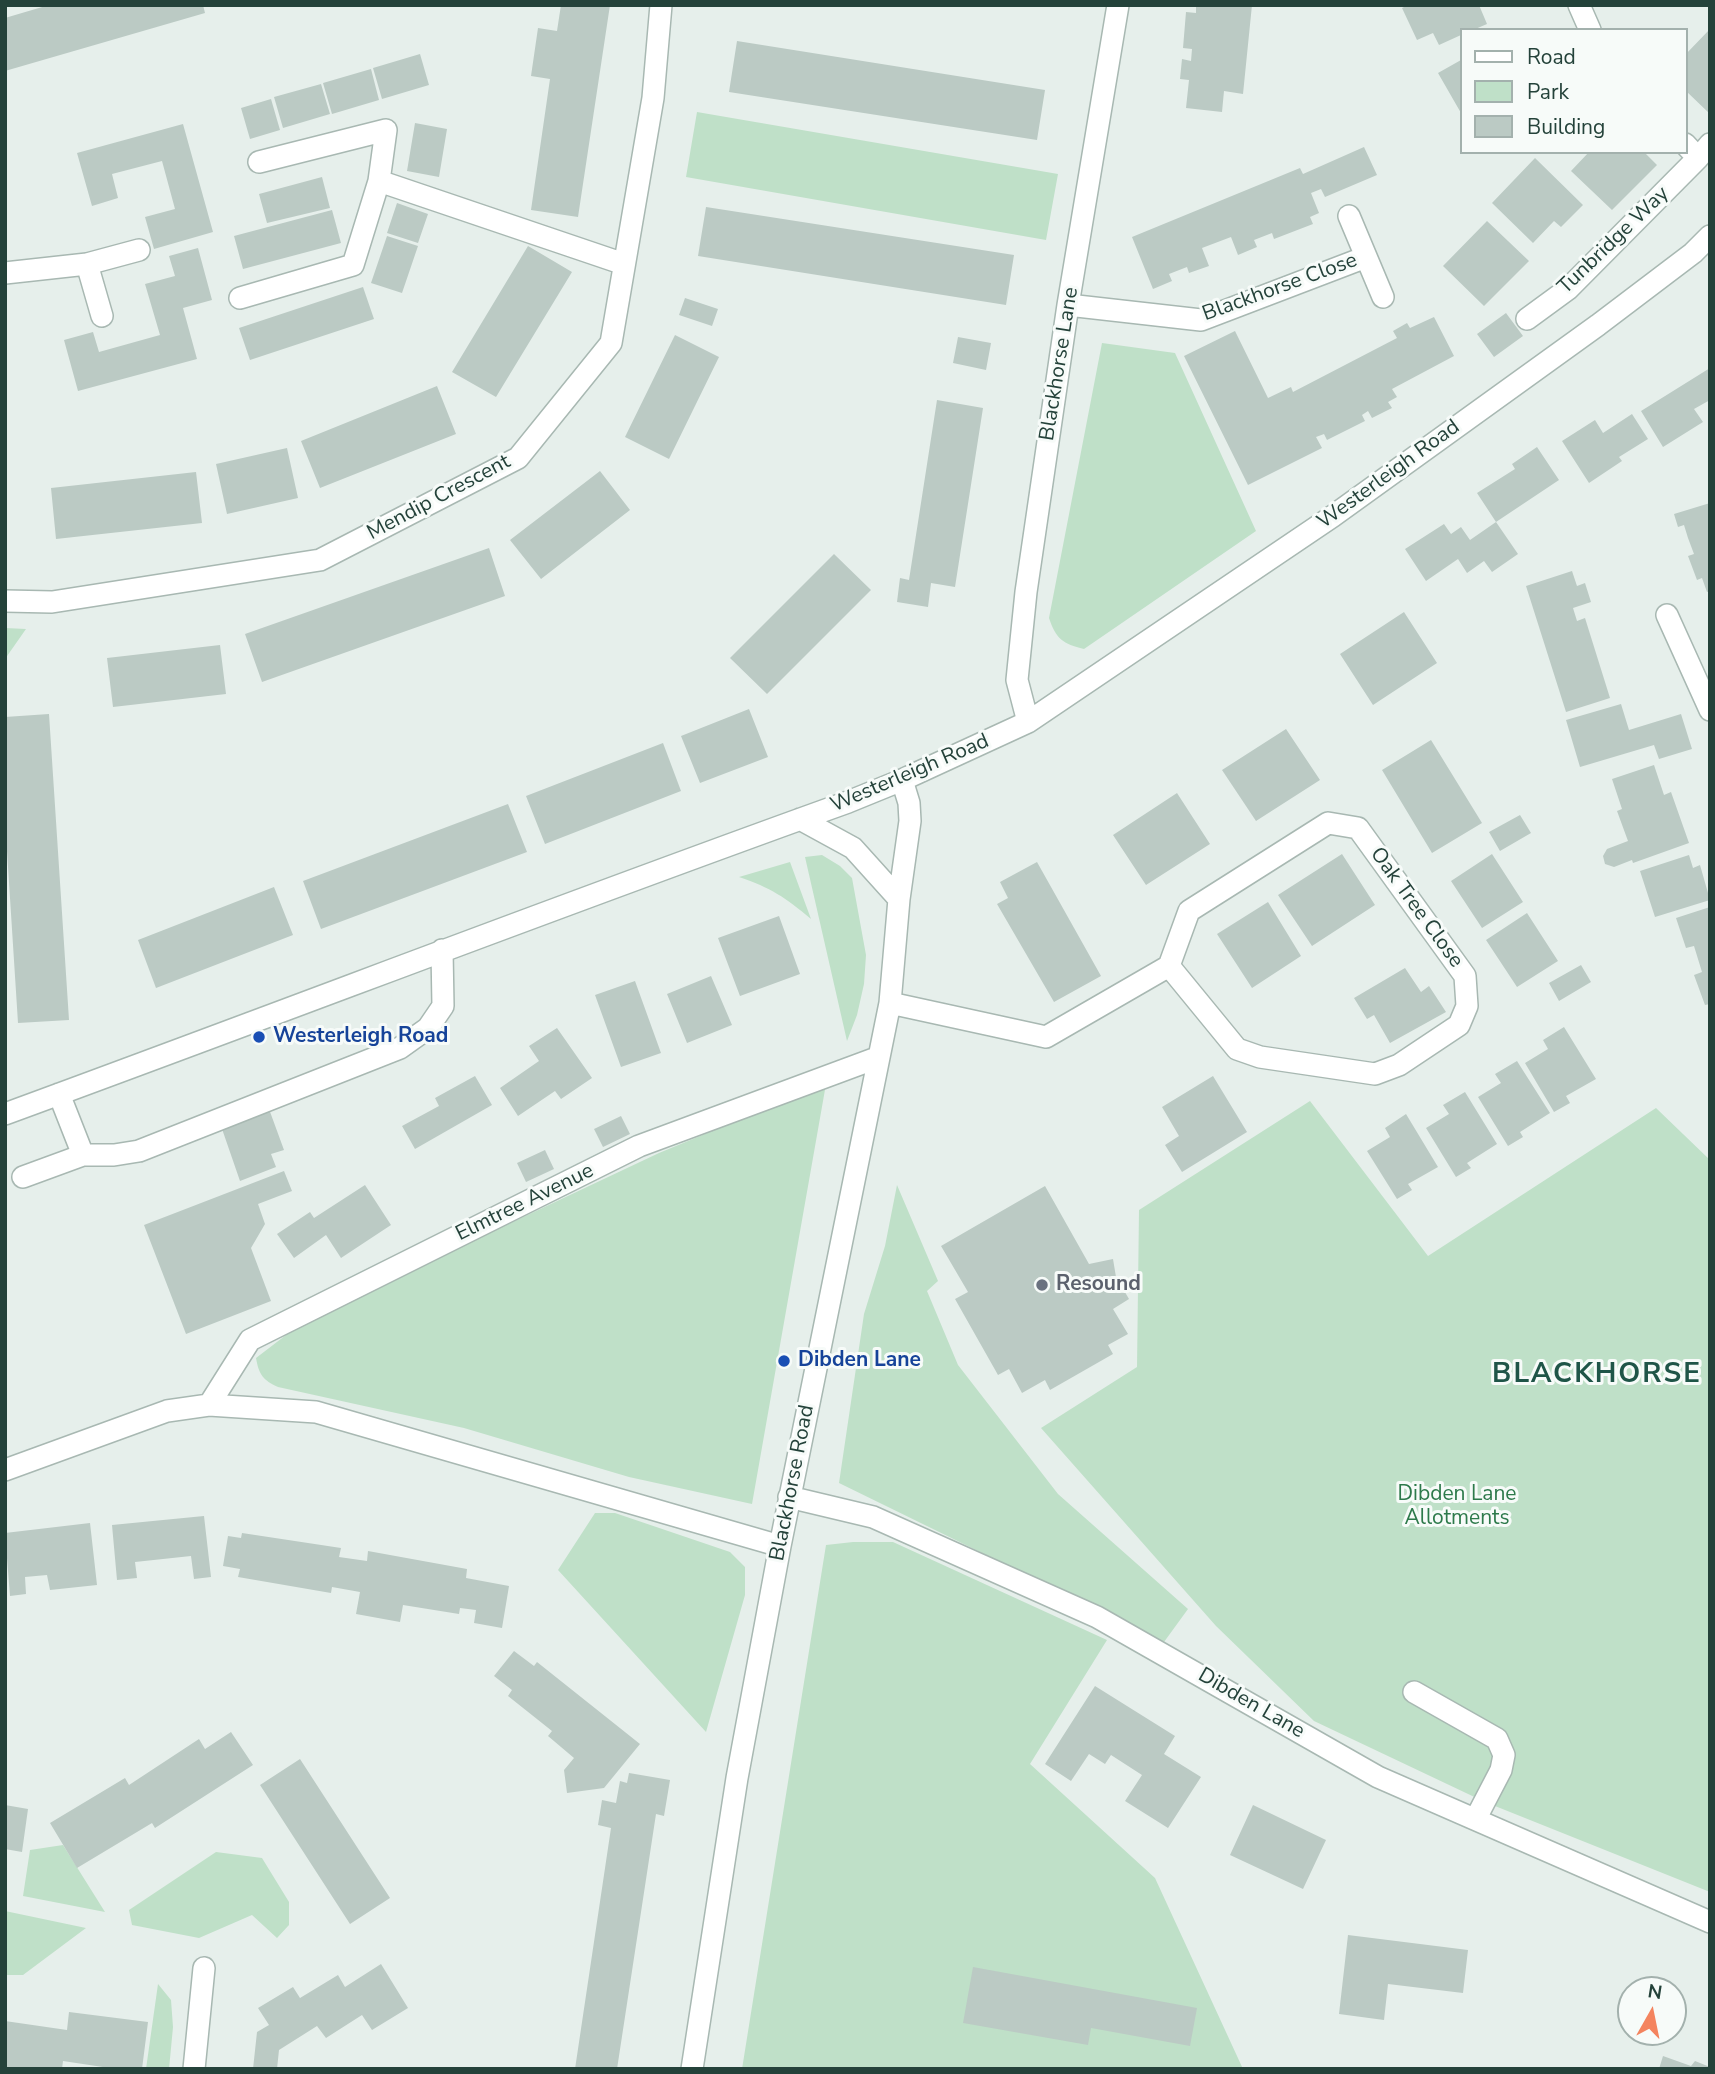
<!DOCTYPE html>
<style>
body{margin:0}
#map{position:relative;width:1715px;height:2074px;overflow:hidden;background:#e6efeb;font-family:"Nunito Sans",sans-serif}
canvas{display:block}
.frame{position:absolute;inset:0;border:7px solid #24423a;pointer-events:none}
.legend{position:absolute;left:1460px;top:28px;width:228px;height:126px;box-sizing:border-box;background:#f7fbf9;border:2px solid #a3b1ad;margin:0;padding:9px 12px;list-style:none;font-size:21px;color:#24423a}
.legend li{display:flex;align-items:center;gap:14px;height:35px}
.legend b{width:35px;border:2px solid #a3b1ad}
.north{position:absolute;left:1617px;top:1976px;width:70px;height:70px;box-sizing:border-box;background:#f7fbf9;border:2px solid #a3b1ad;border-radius:50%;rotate:9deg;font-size:19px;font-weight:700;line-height:28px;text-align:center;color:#24423a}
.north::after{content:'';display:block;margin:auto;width:24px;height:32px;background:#f4845f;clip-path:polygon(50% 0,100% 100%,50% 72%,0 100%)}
</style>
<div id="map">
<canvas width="1715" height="2074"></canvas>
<div class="frame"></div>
<ul class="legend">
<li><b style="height:9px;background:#fff"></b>Road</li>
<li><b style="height:19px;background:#bfe0c8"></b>Park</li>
<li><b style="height:19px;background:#bbcac4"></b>Building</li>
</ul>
<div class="north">N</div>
</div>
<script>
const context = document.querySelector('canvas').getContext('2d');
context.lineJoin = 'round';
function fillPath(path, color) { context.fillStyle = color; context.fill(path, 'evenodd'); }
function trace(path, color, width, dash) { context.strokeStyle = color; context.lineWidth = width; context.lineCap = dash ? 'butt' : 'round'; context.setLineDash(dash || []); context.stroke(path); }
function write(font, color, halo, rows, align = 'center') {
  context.font = font + ' "Nunito Sans",sans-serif'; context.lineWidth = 6; context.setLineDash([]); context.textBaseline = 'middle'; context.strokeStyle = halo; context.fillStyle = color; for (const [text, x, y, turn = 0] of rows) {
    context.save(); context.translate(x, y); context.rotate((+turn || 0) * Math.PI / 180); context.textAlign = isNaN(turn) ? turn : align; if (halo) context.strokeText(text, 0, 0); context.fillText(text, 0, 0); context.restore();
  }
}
fillPath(new Path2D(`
 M697,112L1058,174L1046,240L686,177Z
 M1102,343L1175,353L1256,531L1084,649C1063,644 1056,639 1049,618Z
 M5,628L26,629L5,659Z
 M822,855L840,866L852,878L866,955L864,984L857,1015L847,1041L805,857Z
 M790,862L811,919C785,897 771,888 739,877Z
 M826,1084L752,1504L629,1477L464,1428L278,1387C263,1380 259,1375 256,1358L307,1319L659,1153Z
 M1310,1101L1428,1256L1656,1108L1710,1160V1892L1485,1802L1314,1721L1216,1626L1041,1428L1137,1367L1139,1210Z
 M897,1185L938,1281L927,1291L958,1365L1058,1494L1188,1609L1164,1642L839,1483L864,1314L885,1246Z
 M595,1513H615L730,1552L745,1567V1595L706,1732L558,1570Z
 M853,1542H893L1107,1640L1030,1764L1155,1878L1243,2069H742L826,1545Z
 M63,1845L105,1912L23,1896L30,1850Z
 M216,1852L262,1858L289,1902V1925L277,1938L252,1915L199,1938L132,1925L129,1910Z
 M5,1911L86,1928L23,1975H5Z
 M158,1984L171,2000L173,2027L169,2069H146Z`), '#bfe0c8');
fillPath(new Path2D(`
 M49,5H203L205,13L5,71V18Z
 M561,5H610L578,217L531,210L550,79L531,76L538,28L557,31Z
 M1196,5H1252L1243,94L1224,91L1222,112L1186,108L1189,80L1180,79L1182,59L1191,61L1192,49L1183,48L1186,12L1196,13Z
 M1408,5H1479L1487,24L1473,30H1461V35L1439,45L1433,33L1417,40L1402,8Z
 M1710,29V114L1685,90V55Z
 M737,41L1045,90L1037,140L729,92Z
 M420,54L429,85L382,99L373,68Z
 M1461,60V113L1438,73Z
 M371,69L379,100L332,114L323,83Z
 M321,84L330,114L283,128L274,97Z
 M271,99L280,130L250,139L241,108Z
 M415,123L447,129L439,177L407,171Z
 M183,124L213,232L154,249L145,217L175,209L162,161L112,174L118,198L92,206L77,153Z
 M1364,147L1377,175L1325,197L1321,189L1311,193L1319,213L1310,217L1313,224L1274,239L1272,233L1254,240L1257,247L1238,255L1231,237L1202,248L1209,266L1189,273L1187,267L1169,274L1172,281L1153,289L1132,237L1300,168L1303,174Z
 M1589,152H1644L1657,165L1612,210L1571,171Z
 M1535,158L1583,205L1561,227L1554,221L1533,243L1492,203Z
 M322,177L330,208L267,223L259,194Z
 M397,203L428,214L418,243L387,233Z
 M706,207L1014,255L1006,305L698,256Z
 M332,210L341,243L243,269L234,236Z
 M1487,221L1529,261L1484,306L1443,266Z
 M387,236L418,246L402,293L371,283Z
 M528,246L572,272L496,397L452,372Z
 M198,248L212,300L183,308L197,359L78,391L64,340L93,332L99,352L160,335L145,284L175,276L169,256Z
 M363,287L374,319L250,360L239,328Z
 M685,298L718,309L712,326L679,315Z
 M1506,313L1523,336L1494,357L1477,334Z
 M1434,317L1454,356L1392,389L1397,397L1388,402L1392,408L1372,418L1368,411L1362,415L1365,421L1327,440L1324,434L1316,437L1322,448L1248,485L1184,356L1235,331L1268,398L1291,387L1293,392L1397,338L1393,331L1407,323L1410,328Z
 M675,335L719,357L669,459L625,437Z
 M958,337L991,343L986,370L953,363Z
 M1710,368V400L1694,409L1703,422L1663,447L1641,411Z
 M437,386L456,434L320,488L301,441Z
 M937,400L983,408L955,587L931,583L928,607L897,602L900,578L909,580Z
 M1632,414L1648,439L1619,457L1622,461L1589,483L1562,441L1595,420L1603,433Z
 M1537,447L1559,480L1496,522L1477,493L1515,469L1512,464Z
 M287,448L298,498L227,514L216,464Z
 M600,471L630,510L541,579L510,540Z
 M196,472L202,523L56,539L51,488Z
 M1710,503V591L1707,592L1702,578L1697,580L1688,556L1694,554L1688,538L1684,525L1678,527L1674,514Z
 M1496,522L1518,554L1492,572L1484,561L1467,573L1458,559L1426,581L1405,549L1444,524L1451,534L1461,527L1470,540Z
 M489,548L505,596L262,682L245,634Z
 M834,554L871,590L767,694L730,658Z
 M1572,571L1577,586L1585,583L1591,602L1573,608L1577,621L1585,618L1610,698L1566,712L1526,586Z
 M1404,612L1437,663L1373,705L1340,654Z
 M220,645L226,694L113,707L107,658Z
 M1621,704L1629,730L1681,714L1692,749L1659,759L1654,745L1580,767L1566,720Z
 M749,709L768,757L700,783L681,736Z
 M49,714L69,1020L18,1023L5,820V717Z
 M1286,729L1320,780L1256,821L1222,770Z
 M1431,740L1482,823L1432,853L1382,770Z
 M663,743L681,791L545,844L526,796Z
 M1654,765L1664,795L1671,792L1689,843L1633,863L1632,860L1614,867L1605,864L1603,856L1607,849L1628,841L1617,811L1622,809L1612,779Z
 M1177,793L1210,844L1146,885L1113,835Z
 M508,804L527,852L321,929L303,881Z
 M1520,815L1531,833L1500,851L1489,832Z
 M1342,854L1375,905L1312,946L1278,895Z
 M1492,854L1523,902L1482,928L1451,881Z
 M1689,855L1693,868L1700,865L1710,900L1655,917L1640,871Z
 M1037,862L1101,976L1054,1002L997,904L1008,898L1000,882Z
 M274,887L293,935L156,988L138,940Z
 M1268,902L1301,956L1252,988L1217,934Z
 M1710,907V1004L1705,1005L1694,975L1702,972L1694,946L1686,948L1676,918Z
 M1527,913L1558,961L1517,987L1486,940Z
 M779,916L800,974L740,996L718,938Z
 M1581,965L1591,982L1559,1001L1549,983Z
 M1405,968L1421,992L1429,986L1446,1012L1390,1043L1374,1015L1367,1019L1354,998Z
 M711,976L732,1025L687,1043L667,994Z
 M635,981L661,1053L621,1067L595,995Z
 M1564,1027L1596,1079L1566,1096L1570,1103L1554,1112L1525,1063L1548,1049L1543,1040Z
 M557,1028L592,1078L561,1099L555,1091L518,1116L500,1088L539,1061L529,1046Z
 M1517,1061L1550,1113L1520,1132L1523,1137L1508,1146L1478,1097L1501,1083L1495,1074Z
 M475,1076L492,1105L415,1149L402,1126L439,1106L435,1098Z
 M1213,1076L1247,1132L1182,1172L1165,1145L1179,1136L1162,1107Z
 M1465,1092L1497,1144L1467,1163L1471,1168L1456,1177L1426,1128L1449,1114L1443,1105Z
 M269,1109L284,1150L271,1154L276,1167L240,1181L221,1126Z
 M1406,1114L1438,1167L1408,1184L1412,1190L1397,1199L1367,1151L1390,1137L1385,1128Z
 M621,1116L630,1134L603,1147L594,1129Z
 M545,1150L554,1169L526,1182L517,1163Z
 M284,1171L292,1191L258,1204L265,1224L251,1248L271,1301L186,1334L144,1225Z
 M365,1185L391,1225L341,1258L326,1235L294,1258L277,1234L310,1212L314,1218Z
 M1045,1186L1089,1264L1113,1259L1116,1277L1129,1299L1113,1309L1128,1334L1108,1345L1113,1354L1050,1390L1045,1380L1022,1393L1009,1369L998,1375L955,1299L968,1292L941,1246Z
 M204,1516L211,1577L194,1579L191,1556L135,1562L137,1578L117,1580L112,1525Z
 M90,1523L97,1585L50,1590L47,1575L25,1577L26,1594L10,1596L5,1533Z
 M242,1533L341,1548L339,1557L367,1561L368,1551L467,1569L466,1578L509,1586L502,1628L474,1623L476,1610L460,1608L459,1614L403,1605L400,1622L356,1614L360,1592L332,1587L331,1593L238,1577L240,1569L223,1566L228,1536L241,1538Z
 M514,1651L534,1666L537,1662L640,1744L604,1788L567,1793L564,1770L574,1758L548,1736L552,1731L508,1696L512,1690L494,1676Z
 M1095,1686L1175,1736L1164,1754L1201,1777L1168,1828L1125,1801L1142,1775L1111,1755L1105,1764L1089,1754L1071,1781L1045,1764Z
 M231,1732L253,1765L155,1828L152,1823L77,1868L50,1823L125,1778L129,1785L199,1739L205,1749Z
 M300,1759L390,1898L350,1924L260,1785Z
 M629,1773L670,1780L664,1816L656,1814L617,2069H575L611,1828L598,1825L602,1800L616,1803L620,1781L627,1783Z
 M5,1805L28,1809L22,1852L5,1849Z
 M1253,1805L1326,1840L1303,1889L1230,1855Z
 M1348,1935L1468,1950L1463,1993L1388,1984L1384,2020L1339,2014Z
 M381,1964L408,2008L372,2030L362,2015L326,2038L317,2026L279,2050L277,2069H253L257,2032L269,2025L258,2008L293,1987L300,1998L338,1975L345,1987Z
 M973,1967L1197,2008L1190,2046L1091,2028L1088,2045L963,2023Z
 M69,2012L148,2022L142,2069H116L63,2061L62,2069H5V2021L67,2030Z
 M1663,2056L1691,2066L1695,2061L1710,2067V2069H1659Z`), '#bbcac4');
const minor = new Path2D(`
 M1579,5L1590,30
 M1685,144L1698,158L1710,144
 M259,162L386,130L379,181L624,264
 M1349,216L1383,297
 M87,264L102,316
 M5,273L87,264L139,250
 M240,298L353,265L379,181
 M1068,305L1201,320L1366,257
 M1527,319L1568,289L1698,158
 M5,601L52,602L320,560L518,458L611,343L653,98L661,5
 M1667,615L1710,710
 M1028,722L1017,680L1026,592L1068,305L1118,5
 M800,819L853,848L899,899
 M890,1003L1046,1037L1169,966L1189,911L1328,823L1358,828L1465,976L1467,1006L1459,1025L1399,1065L1375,1074L1260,1057L1237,1049L1169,966
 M59,1094L83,1155
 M5,1114C286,1011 566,903 848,802L902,780L1028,722L1333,516L1598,325L1693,253L1710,236
 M23,1177L83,1155H114L139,1151L400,1048L428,1028L443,1006L442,950
 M209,1405L250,1340L639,1146L879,1057
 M5,1470L167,1411L209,1405L316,1412L780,1546
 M789,1497L873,1517L1097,1617L1378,1777L1710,1922
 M1414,1692L1497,1739L1504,1755L1501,1770L1476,1818
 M194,2069L204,1968
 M692,2069L737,1778L780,1546L890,1003L899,899L910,821L909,803L902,780`);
trace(minor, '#a8b8b2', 24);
trace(minor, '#fff', 21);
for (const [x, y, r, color] of [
 [259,1037,7,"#1a4fb4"],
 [1042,1285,7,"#6b7280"],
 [784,1361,7,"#1a4fb4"]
]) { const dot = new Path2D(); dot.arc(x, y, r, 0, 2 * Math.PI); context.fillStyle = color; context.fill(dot); trace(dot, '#f7fbf9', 2.5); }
write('21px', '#24423a', '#f7fbf9', [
 ["Tunbridge Way",1614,241,-44],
 ["Blackhorse Close",1280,288,-20],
 ["Blackhorse Lane",1060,364,-81],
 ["Westerleigh Road",1389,475,-36],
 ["Mendip Crescent",439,498,-28],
 ["Westerleigh Road",910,774,-23],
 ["Oak Tree Close",1416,908,54],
 ["Elmtree Avenue",525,1203,-26],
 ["Blackhorse Road",793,1483,-79],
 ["Dibden Lane",1251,1704,30]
]);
write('bold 21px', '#164399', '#f7fbf9', [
 ["Westerleigh Road",273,1037],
 ["Dibden Lane",798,1361]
], 'left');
write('bold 21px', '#5b616d', '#f7fbf9', [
 ["Resound",1056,1285]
], 'left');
write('21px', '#2d7a4b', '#f7fbf9', [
 ["Dibden Lane",1457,1495],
 ["Allotments",1457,1519]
]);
context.letterSpacing = '2px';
write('bold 28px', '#1f5548', '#f7fbf9', [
 ["BLACKHORSE",1597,1375]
]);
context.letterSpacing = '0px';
</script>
